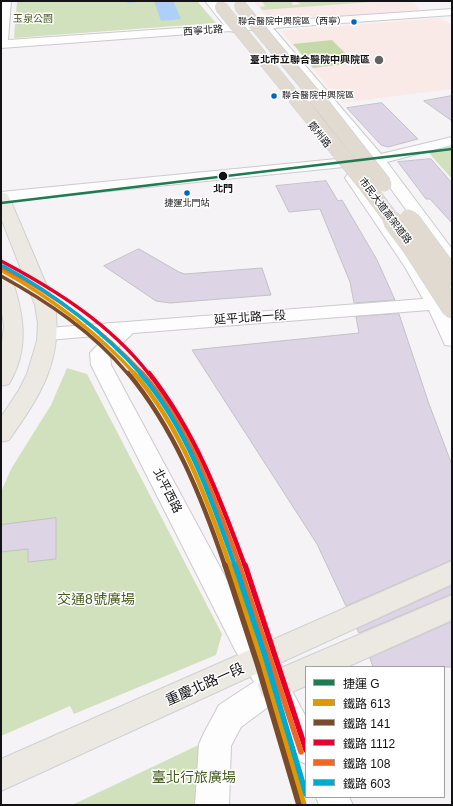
<!DOCTYPE html>
<meta charset="utf-8">
<style>
body{margin:0}
#map{position:relative;width:453px;height:806px;overflow:hidden;background:#f5f3f6;font-family:Arial,"Noto Sans TC",sans-serif}
canvas{display:block}
.frame{position:absolute;inset:0;border:2px solid #131214;pointer-events:none}
.legend{position:absolute;left:305px;top:666px;width:140px;height:132px;box-sizing:border-box;background:#fff;border:1px solid #a1a0a1;margin:0;padding:5px 7px;list-style:none;font-size:12px;color:#131214}
.legend li{display:flex;align-items:center;gap:8px;height:20px}
.legend b{width:20px;border:1px solid #a1a0a1}
</style>
<div id="map">
<canvas width="453" height="806"></canvas>
<div class="frame"></div>
<ul class="legend">
<li><b style="height:5px;background:#1e7b54"></b>捷運 G</li>
<li><b style="height:5px;background:#e09702"></b>鐵路 613</li>
<li><b style="height:5px;background:#7a4b2a"></b>鐵路 141</li>
<li><b style="height:5px;background:#e4002b"></b>鐵路 1112</li>
<li><b style="height:5px;background:#f26522"></b>鐵路 108</li>
<li><b style="height:5px;background:#00a9ce"></b>鐵路 603</li>
</ul>
</div>
<script>
const context = document.querySelector('canvas').getContext('2d');
context.lineJoin = 'round';
function fillPath(path, color) { context.fillStyle = color; context.fill(path, 'evenodd'); }
function trace(path, color, width, dash) { context.strokeStyle = color; context.lineWidth = width; context.lineCap = dash ? 'butt' : 'round'; context.setLineDash(dash || []); context.stroke(path); }
function write(font, color, halo, rows, align = 'center') {
  context.font = font + ' Arial,"Noto Sans TC",sans-serif'; context.lineWidth = 3; context.setLineDash([]); context.textBaseline = 'middle'; context.strokeStyle = halo; context.fillStyle = color; for (const [text, x, y, turn = 0] of rows) {
    context.save(); context.translate(x, y); context.rotate((+turn || 0) * Math.PI / 180); context.textAlign = isNaN(turn) ? turn : align; if (halo) context.strokeText(text, 0, 0); context.fillText(text, 0, 0); context.restore();
  }
}
fillPath(new Path2D(`
 M253,1H413L420,10L277,21L270,20Z`), '#f9eae9');
fillPath(new Path2D(`
 M439,18L452,25V89L342,103L281,31Z`), '#f9eae8');
fillPath(new Path2D(`
 M17,1H197L216,23L14,38Z
 M262,1H291L293,5L301,4L294,1H385L262,10L260,7L265,6Z
 M452,146V179L429,153Z
 M67,368L87,374L222,634L216,655L74,714L70,706L1,736V492L11,469L51,405Z
 M226,732L220,805H72Z`), '#d2e1bd');
fillPath(new Path2D(`
 M332,40L355,63L313,68L293,44Z`), '#c5d9a8');
fillPath(new Path2D(`
 M127,1H173L181,19L161,21L154,1L127,3Z`), '#acd0fa');
const building = new Path2D(`
 M452,96V121L424,101Z
 M382,103L418,139L388,147L381,145L347,108Z
 M431,159L452,183V223L430,199H426L398,162Z
 M326,181L338,201L342,200L377,260L395,300L354,303L350,282L320,209L289,212L276,186Z
 M139,249L179,272L185,274L262,268L271,295L170,303L156,301L104,266Z
 M399,314L429,404L452,465V560L346,606L317,544L192,350L359,333L356,317Z
 M56,518V559L28,562V549L1,552V525Z
 M452,586V594L359,633L357,629Z
 M452,622V667H373L370,658Z`);
fillPath(building, '#ddd4e6');
trace(building, '#c2c1c3', 1);
const minor = new Path2D(`
 M1,1H11L8,40L224,25L205,1H216L236,24L251,23L257,20L263,22L452,9V15L273,28L381,154L452,137V145L387,162L452,249V266L446,265L373,164L1,202V192L367,156L310,90L269,35L259,29L234,32L230,31L1,48Z
 M353,173L359,175L423,267L442,298H452V308L448,309L452,318V346L445,345L429,310L133,333L110,355L111,365L255,632L284,676L306,717V764L295,759L268,707L241,727L231,746L229,805H195L199,744L204,733L219,705L254,682L235,650L91,365L90,353L107,335L48,340L41,339L38,334L41,329L48,328L423,299L405,267L345,178L347,175Z
 M316,797H349L353,805H319Z`);
const major = new Path2D(`
 M1,192L7,194L9,197L55,305C63,361 40,396 9,440L1,442V417L19,390L27,374L37,341L38,323L35,305L1,218Z
 M1,267L7,269L10,273C23,311 31,347 9,384L1,386V352L4,326L1,305Z
 M452,561V584L1,791V759Z
 M452,595V620L347,667H306V686L273,700L262,696L258,686L262,676Z`);
trace(minor, '#cccacc', 2);
trace(major, '#d0d0d1', 2);
fillPath(minor, '#fefdfe');
fillPath(major, '#ece8e2');
const highwayBridgeFar2 = new Path2D(`
 M240,6L317,98
 M221,7L295,98`);
const highwayBridgeFar1 = new Path2D(`
 M295,97L367,186L393,221
 M316,97L384,184
 M408,217L411,221`);
const highwayBridge = new Path2D(`
 M392,220L412,247L452,309
 M410,220L452,277`);
trace(highwayBridgeFar2, '#d0d0d1', 13, []);
trace(highwayBridgeFar1, '#d0d0d1', 16, []);
trace(highwayBridge, '#d0d0d1', 20, []);
trace(highwayBridgeFar2, '#e0dad1', 12);
trace(highwayBridgeFar1, '#e0dad1', 15);
trace(highwayBridge, '#e0dad1', 19);
trace(new Path2D(`
 M1,270C51,298 96,331 135,374`), '#e09702', 3.5);
trace(new Path2D(`
 M134,373C181,427 207,499 230,566`), '#e09702', 4.5);
trace(new Path2D(`
 M230,565L262,664L304,805`), '#e09702', 5.5);
trace(new Path2D(`
 M1,276C48,302 93,332 128,374`), '#7a4b2a', 3.5);
trace(new Path2D(`
 M128,373C174,428 202,498 225,566`), '#7a4b2a', 4.5);
trace(new Path2D(`
 M225,565L258,666L299,805`), '#7a4b2a', 5.5);
trace(new Path2D(`
 M1,261C56,290 110,324 149,374`), '#e4002b', 3.5);
trace(new Path2D(`
 M149,373C194,430 220,498 245,566`), '#e4002b', 4.5);
trace(new Path2D(`
 M245,565L306,750`), '#e4002b', 5.5);
trace(new Path2D(`
 M1,267C55,295 102,329 143,374`), '#f26522', 3.5);
trace(new Path2D(`
 M142,373C190,427 215,499 240,566`), '#f26522', 4.5);
trace(new Path2D(`
 M239,565L301,752`), '#f26522', 5.5);
trace(new Path2D(`
 M3,266C56,295 101,329 141,374`), '#00a9ce', 3.5);
trace(new Path2D(`
 M140,373C187,427 212,500 235,566`), '#00a9ce', 4.5);
trace(new Path2D(`
 M235,565L265,656L306,794`), '#00a9ce', 5.5);
trace(new Path2D(`
 M1,203L452,149`), '#1e7b54', 2.5);
for (const [x, y, r, color] of [
 [354,22,3.5,"#0065bd"],
 [379,60,5,"#626163"],
 [274,96,3.5,"#0065bd"],
 [223,176,5,"#131214"],
 [187,193,3.5,"#0065bd"]
]) { const dot = new Path2D(); dot.arc(x, y, r, 0, 2 * Math.PI); context.fillStyle = color; context.fill(dot); trace(dot, '#fff', 1.5); }
write('9px', '#131214', '#fff', [
 ["聯合醫院中興院區（西寧）",346,22],
 ["聯合醫院中興院區",282,96,"left"],
 ["捷運北門站",187,204,"center"]
], 'right');
write('10px', '#455c1d', '#fff', [
 ["玉泉公園",33,19]
]);
write('10px', '#131214', '#fff', [
 ["西寧北路",203,31,-4],
 ["鄭州路",319,135,51],
 ["市民大道高架道路",385,211,53]
]);
write('bold 10px', '#131214', '#fff', [
 ["臺北市立聯合醫院中興院區",370,60]
], 'right');
write('bold 10px', '#131214', '#fff', [
 ["北門",223,189]
]);
write('12px', '#131214', '#fff', [
 ["延平北路一段",250,318,-4],
 ["北平西路",167,491,63]
]);
write('14px', '#455c1d', '#fff', [
 ["交通8號廣場",96,600],
 ["臺北行旅廣場",194,778]
]);
write('14px', '#131214', '#fff', [
 ["重慶北路一段",205,685,-24]
]);
</script>
